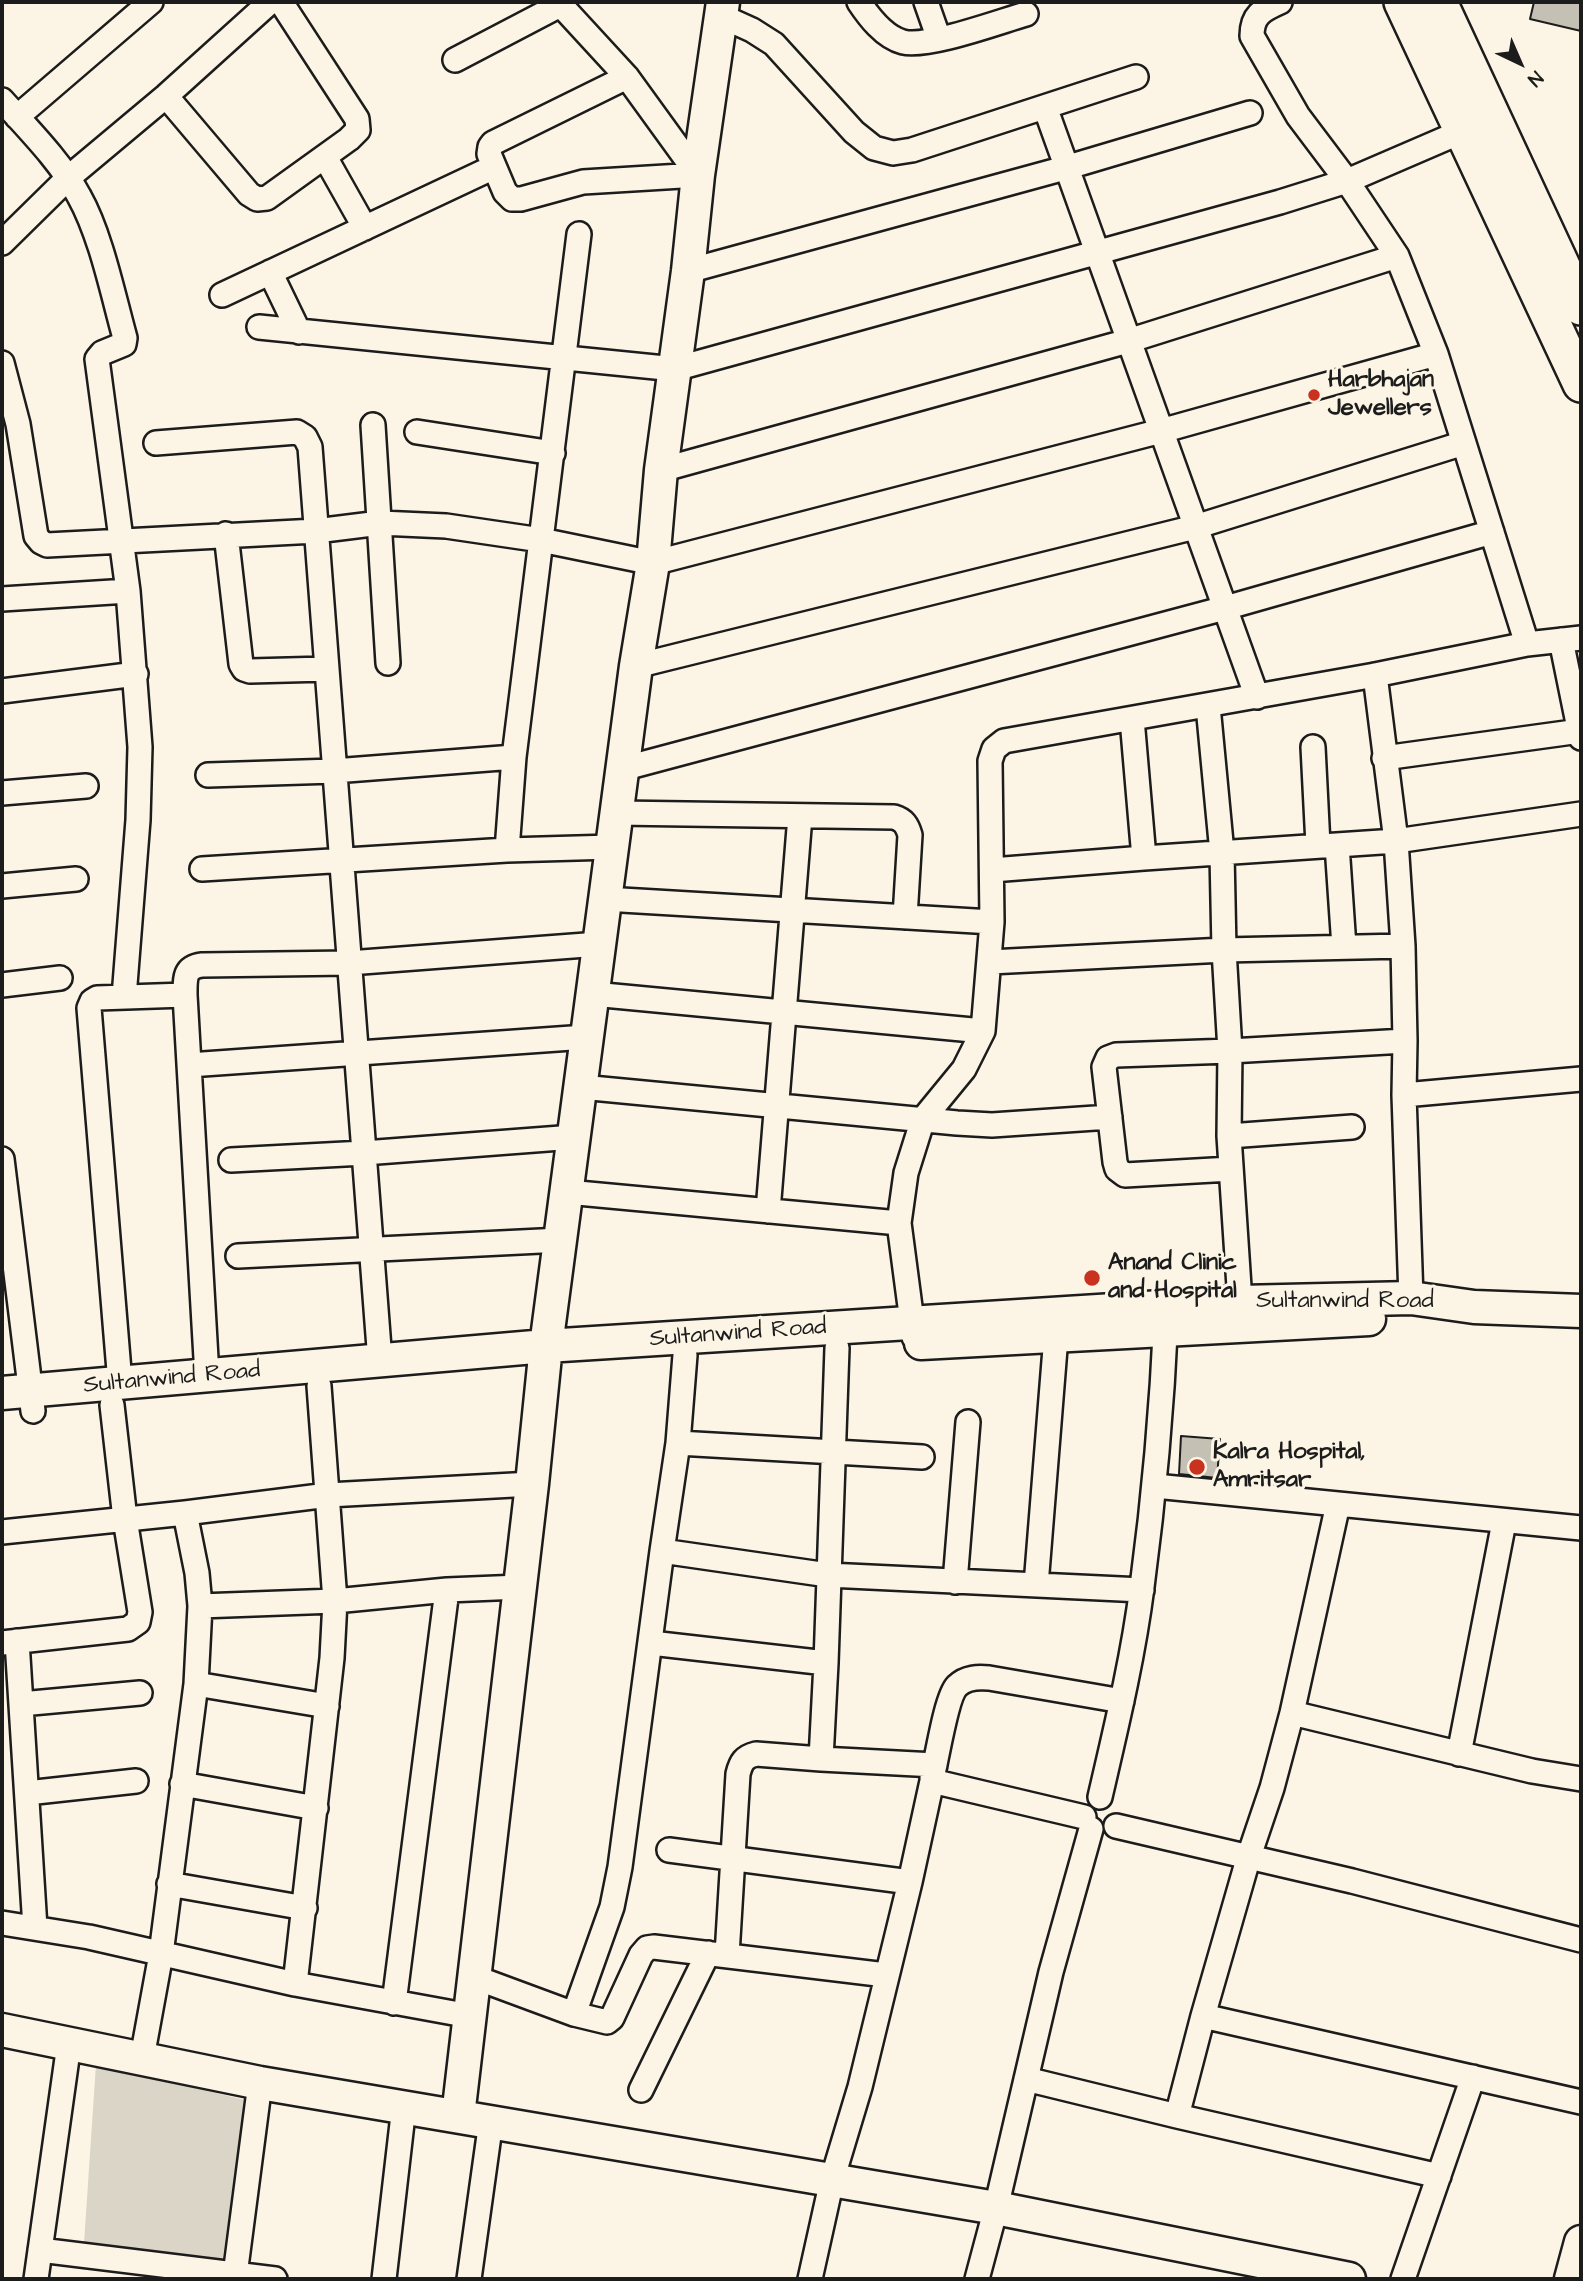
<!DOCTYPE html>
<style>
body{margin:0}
#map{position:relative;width:1583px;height:2281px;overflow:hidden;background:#fcf5e5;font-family:"Architects Daughter",sans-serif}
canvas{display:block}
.frame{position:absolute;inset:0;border:4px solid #1c1c1c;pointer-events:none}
.north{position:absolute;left:1485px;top:28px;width:70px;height:70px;-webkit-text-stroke:5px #fcf5e5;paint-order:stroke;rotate:136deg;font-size:19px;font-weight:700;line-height:28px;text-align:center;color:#1c1c1c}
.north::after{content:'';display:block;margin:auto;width:24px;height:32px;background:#1c1c1c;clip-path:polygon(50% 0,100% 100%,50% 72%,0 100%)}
</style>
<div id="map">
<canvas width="1583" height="2281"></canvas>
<div class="frame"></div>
<div class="north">N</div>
</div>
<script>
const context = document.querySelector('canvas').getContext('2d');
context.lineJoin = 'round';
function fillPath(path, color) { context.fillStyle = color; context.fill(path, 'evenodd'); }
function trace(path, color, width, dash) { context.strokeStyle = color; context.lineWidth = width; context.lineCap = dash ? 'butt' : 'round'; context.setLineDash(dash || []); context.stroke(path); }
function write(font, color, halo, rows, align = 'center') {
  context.font = font + ' "Architects Daughter",sans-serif'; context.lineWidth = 6; context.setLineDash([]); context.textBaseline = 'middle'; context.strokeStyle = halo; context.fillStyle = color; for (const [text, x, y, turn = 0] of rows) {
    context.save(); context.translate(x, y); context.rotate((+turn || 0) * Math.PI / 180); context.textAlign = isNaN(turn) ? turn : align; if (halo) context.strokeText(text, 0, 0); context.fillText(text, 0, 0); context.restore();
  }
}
fillPath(new Path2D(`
 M96,2064L245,2100L222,2264L84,2243Z`), '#dbd5c8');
const building = new Path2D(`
 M1534,2H1581V31L1530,19Z
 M1181,1436L1220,1439L1217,1478L1179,1474Z`);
fillPath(building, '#c4c0b3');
trace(building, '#1c1c1c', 2);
const street = new Path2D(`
 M558,2L627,77L698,175
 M859,2C869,17 884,37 903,42C928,48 998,22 1026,14
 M926,2L939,39
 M1280,2C1262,10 1252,15 1252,36L1298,116L1347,181L1397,256L1436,354L1527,644
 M721,16L752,30L774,44L854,132L874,148L893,153L912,150L1136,77
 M455,60L560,5
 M627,77L493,143L490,147L489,154L505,192L512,199H521L583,182L698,175
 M166,96L249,194L257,199L267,198L349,139L358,130L357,119L281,2
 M2,100C28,129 61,162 79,196C101,235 113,295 125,338L124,344L102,353L97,359L128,591L140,747L138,820L124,997
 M1045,107L1257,697
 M17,117L151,2
 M325,157L365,228
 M2,243L68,178L166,96L270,2
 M688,271L1065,168L1250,113
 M270,272L299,332
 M222,295L494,167
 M259,327L675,369L1280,202L1347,181L1463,131
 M2,363L18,424L36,536L41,542L47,545L316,531L380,523L446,526L541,540L653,563L1161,431L1436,354
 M373,425L388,663
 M417,432L553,453
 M156,443L297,432L305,437L310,447L380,1361
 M661,470L1128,341L1397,256
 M226,534L241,664L244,669L250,671L326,669
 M2,599L128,591
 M1561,640L1581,738
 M636,666L1195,527L1464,443
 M1375,675L1396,841L1403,946L1405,1041L1404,1095L1411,1298
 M2,691L136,674
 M1208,706L1222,853L1224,950L1230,1051L1229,1136L1240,1302
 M1132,719L1144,858
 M1313,747L1318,845
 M1384,758L1580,731
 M622,769L1225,608L1492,532
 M208,775L334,771L514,757
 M2,793L86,786
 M617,813L894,817C904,820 907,825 910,835L905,917
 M1337,845L1344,947
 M507,850L514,757L579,234
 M202,869L507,850L612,847
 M992,870L1144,858L1396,841L1581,814
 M2,886L76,879
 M605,899L992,922
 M990,962L1224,950L1403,946
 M2,985L60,978
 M593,994L983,1031
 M185,995C185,979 184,967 202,965L349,963L599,944
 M189,1065L586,1037
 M581,1087L957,1123L992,1125L1110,1117
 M1404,1095L1581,1079
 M1229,1136L1352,1127
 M2,1159L33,1411
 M231,1160L364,1153L574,1137
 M1231,1169L1125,1175L1117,1169L1115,1162L1104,1067L1108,1058L1116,1055L1230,1051L1405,1041
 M567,1192L899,1223
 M768,1211L800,816
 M238,1256L561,1240
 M914,1337L899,1223L906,1173L923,1119L964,1069L983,1031L992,922L990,761L994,749L1004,741L1375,675L1527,644L1581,638
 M837,1348L826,1663L821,1759L935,1765
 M120,1383L89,1008L92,1001L97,998L185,995L207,1376
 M678,1443L922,1457
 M1155,1486L1338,1504
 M185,1513L197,1573L200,1606
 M1581,1528L1338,1504L1292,1713L1272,1788L1249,1856L1203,2016L1581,2102
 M2,1532L185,1513L328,1495L532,1484
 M662,1551L678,1443L685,1355
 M955,1582L968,1422
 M1036,1585L1056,1336
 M17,1641L35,1928
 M2,1643L128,1629L138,1622L140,1612L125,1519L112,1405
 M651,1643L826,1663
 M196,1684L327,1706
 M21,1704L140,1693
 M1292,1713L1532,1771L1581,1779
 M1459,1754L1504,1522
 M932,1778C937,1759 946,1697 957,1686C966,1677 978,1677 989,1678L1122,1701
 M182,1784L316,1808
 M27,1793L136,1781
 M1100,1797C1116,1728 1133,1658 1142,1587C1154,1497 1162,1407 1166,1316
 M1116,1826L1352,1881L1581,1940
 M669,1850L910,1882
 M169,1884L305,1908
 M2,1923L89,1937L295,1984L470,2016
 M727,1955L738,1774C741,1762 744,1757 756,1754L821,1759
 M474,1977L574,2014L612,1907L620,1867L662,1551L828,1575L1142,1590
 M295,1984L332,1658L335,1601L319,1386
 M394,2003L447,1590
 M574,2014L607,2022L612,2018L641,1955L647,1948L654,1947L886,1975
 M142,2058L161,1954L196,1684L200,1606L335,1601L447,1590L520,1587
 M1026,2079L1177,2116L1439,2176
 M641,2090L708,1953
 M1177,2116L1203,2016
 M40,2250L275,2279
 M235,2275L260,2083
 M36,2279L69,2044
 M384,2279L404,2106
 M469,2279L491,2121
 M810,2279L832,2180L860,2087L910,1882L932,1781L1084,1817
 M977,2279L996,2208L1051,1972L1091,1829
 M1403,2279L1473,2077`);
const secondary = new Path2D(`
 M921,1343L1369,1319
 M2,1393L546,1346L1240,1302L1411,1298L1474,1307L1581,1311
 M2,2030L260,2083L996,2208L1349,2279
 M458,2116L532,1484L546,1346L636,666L653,563L661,470L688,271L698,175L723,2
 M1571,2279L1581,2242`);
const primary = new Path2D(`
 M1402,2L1581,384
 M1439,2L1581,307`);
trace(street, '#1c1c1c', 28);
trace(secondary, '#1c1c1c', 37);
trace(primary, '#1c1c1c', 40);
trace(street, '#fcf5e5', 23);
trace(secondary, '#fcf5e5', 32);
trace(primary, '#fcf5e5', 35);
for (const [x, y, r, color] of [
 [1314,395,7,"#c8321e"],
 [1092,1278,9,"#c8321e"],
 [1197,1467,9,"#c8321e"]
]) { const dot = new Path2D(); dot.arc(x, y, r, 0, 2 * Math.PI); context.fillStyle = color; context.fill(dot); trace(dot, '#fcf5e5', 2.5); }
write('bold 24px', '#1c1c1c', '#fcf5e5', [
 ["Harbhajan",1328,381],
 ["Jewellers",1328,409],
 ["Anand Clinic",1108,1264],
 ["and Hospital",1108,1292],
 ["Kalra Hospital,",1213,1453],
 ["Amritsar",1213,1481]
], 'left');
write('24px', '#1c1c1c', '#fcf5e5', [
 ["Sultanwind Road",1345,1302],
 ["Sultanwind Road",738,1334,-4],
 ["Sultanwind Road",172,1379,-5]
]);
</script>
